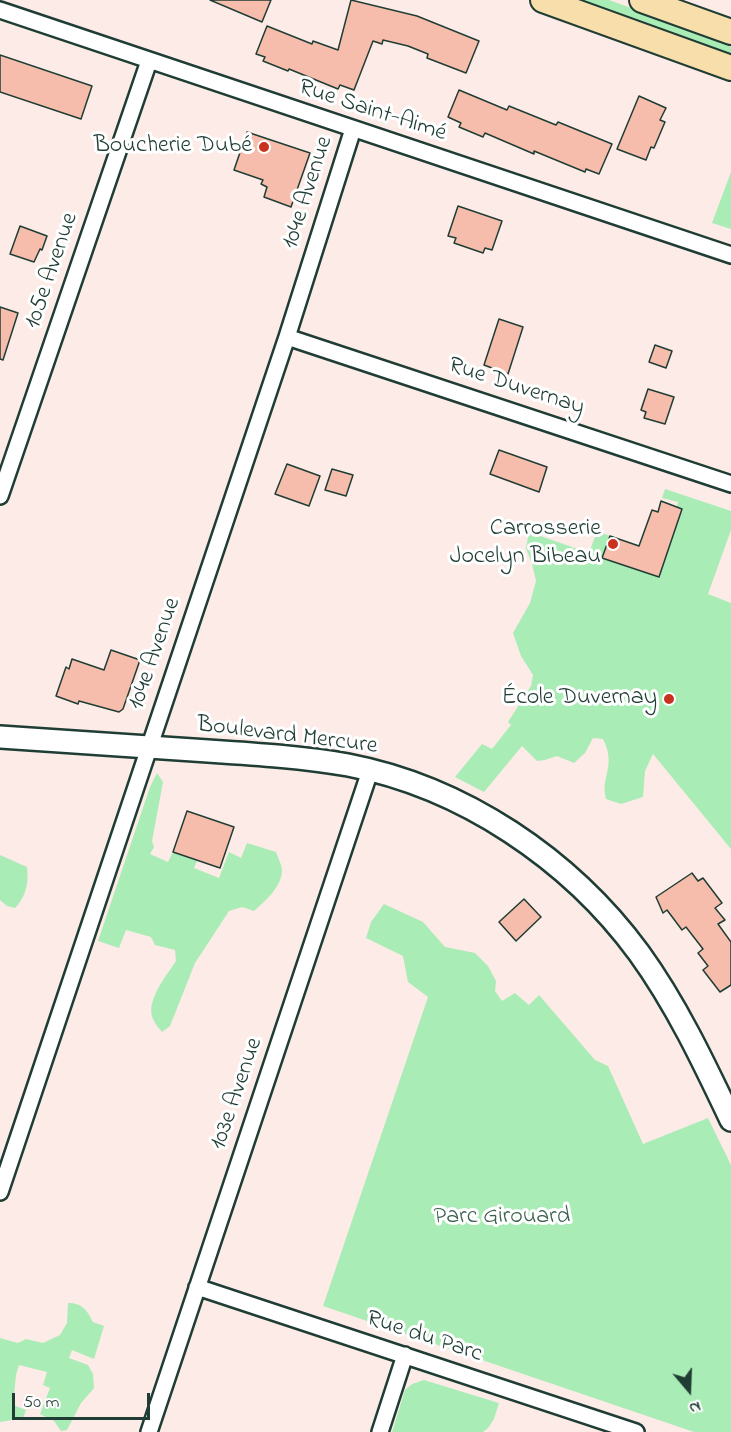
<!DOCTYPE html>
<meta charset="utf-8">
<style>
body{margin:0}
#map{position:relative;width:731px;height:1432px;overflow:hidden;background:#fcebe6;font-family:"Indie Flower",sans-serif}
canvas{display:block}
.north{position:absolute;left:659px;top:1360px;width:60px;height:60px;-webkit-text-stroke:4px #fff;paint-order:stroke;rotate:161deg;font-size:16px;font-weight:700;line-height:24px;text-align:center;color:#1f3d34}
.north::after{content:'';display:block;margin:auto;width:21px;height:27px;background:#1f3d34;clip-path:polygon(50% 0,100% 100%,50% 72%,0 100%)}
.scale{position:absolute;left:12px;top:1393px;width:138px;height:27px;box-sizing:border-box;border:3px solid #1f3d34;border-top:0;padding-left:8px;font-size:18px;line-height:21px;white-space:nowrap;color:#1f3d34;-webkit-text-stroke:4px #fff;paint-order:stroke}
</style>
<div id="map">
<canvas width="731" height="1432"></canvas>
<div class="north">N</div>
<div class="scale">50 m</div>
</div>
<script>
const context = document.querySelector('canvas').getContext('2d');
context.lineJoin = 'round';
function fillPath(path, color) { context.fillStyle = color; context.fill(path, 'evenodd'); }
function trace(path, color, width, dash) { context.strokeStyle = color; context.lineWidth = width; context.lineCap = dash ? 'butt' : 'round'; context.setLineDash(dash || []); context.stroke(path); }
function write(font, color, halo, rows, align = 'center') {
  context.font = font + ' "Indie Flower",sans-serif'; context.lineWidth = 6; context.setLineDash([]); context.textBaseline = 'middle'; context.strokeStyle = halo; context.fillStyle = color; for (const [text, x, y, turn = 0] of rows) {
    context.save(); context.translate(x, y); context.rotate((+turn || 0) * Math.PI / 180); context.textAlign = isNaN(turn) ? turn : align; if (halo) context.strokeText(text, 0, 0); context.fillText(text, 0, 0); context.restore();
  }
}
fillPath(new Path2D(`
 M578,0H609L731,44V55Z
 M731,172V229L712,223Z
 M665,489L731,511V530L708,594L731,603V849L653,754L645,771L643,797L621,804L606,799C600,776 617,767 603,739L593,738L585,753L574,763L557,756L545,760L537,761L522,746L484,792L455,777L482,744L492,749L511,725L508,722L531,686L533,675L521,656L513,633L530,603L536,581L532,564L526,548L529,532L589,553L597,531L610,536L602,558L659,577L678,502L662,498Z
 M157,773L163,782L152,841L154,847L150,854L168,862L173,852L197,861L194,868L219,878L229,852L241,858L247,843L276,852C278,858 282,865 282,871C281,888 265,901 254,911L242,907L229,911L195,963L170,1026L162,1032C159,1028 155,1024 153,1019C145,1001 167,975 176,961L175,950L155,945L151,937L126,930L119,948L98,941L150,787Z
 M0,855L27,867C29,882 26,897 15,908L7,906L0,900Z
 M384,904L423,922L445,947L475,953L488,966L496,981L495,991L502,1001L515,993L529,1005L539,995L595,1060L608,1066L643,1144L708,1118L731,1165V1432H694L323,1306L428,997L408,982L403,956L366,938L371,922Z
 M68,1303C82,1303 87,1310 93,1322L104,1326L94,1359L72,1350L69,1358L88,1365L93,1374L94,1388L81,1403L67,1430L61,1431L54,1421L40,1414L50,1388L43,1385L47,1372L19,1365L16,1375L13,1405L26,1410L23,1418L0,1422V1338L18,1343L26,1339L43,1343L60,1335L67,1323Z
 M424,1380L499,1403L494,1419L488,1428L483,1432H392L405,1390L412,1384Z`), '#aaecb6');
const building = new Path2D(`
 M210,0H271L262,22Z
 M351,0L417,16L479,41L466,73L427,58L428,54L408,46L383,40L382,44L373,41L354,90L340,85L338,89L289,69L288,71L263,61L265,57L256,54L267,26L312,44L313,41L338,50Z
 M0,55L92,86L81,119L0,92Z
 M459,90L507,110L509,106L556,125L558,122L612,144L599,174L586,169L585,172L534,151V154L485,133L483,137L459,127L461,123L448,117Z
 M639,96L666,108L660,120L665,122L654,148L651,147L646,160L617,149Z
 M247,132L310,153L291,207L264,197L267,187L261,184L263,180L234,170Z
 M458,206L502,221L492,250L485,248L483,253L454,243L456,238L448,236Z
 M20,226L47,236L42,250L40,249L34,262L10,254Z
 M0,307L18,313L3,360L0,359Z
 M499,319L523,327L508,374L484,365Z
 M655,345L672,351L666,368L649,362Z
 M648,389L674,397L665,424L644,418L646,412L641,410Z
 M499,450L547,467L539,492L490,474Z
 M287,464L320,476L309,506L275,494Z
 M332,469L353,475L346,496L325,490Z
 M661,501L682,509L659,577L602,558L610,536L639,546L652,510L658,512Z
 M111,650L140,660L123,709L119,712L79,701L78,704L56,696L66,667L69,669L72,659L104,670Z
 M187,811L234,827L220,868L173,852Z
 M692,873L698,881L703,878L722,903L715,908L725,920L718,924L731,942V985L720,992L703,970L708,966L698,953L703,949L686,927L682,930L667,910L663,913L656,897Z
 M524,899L541,917L516,941L499,922Z`);
fillPath(building, '#f6bdac');
trace(building, '#1f3d34', 1.5);
const street = new Path2D(`
 M0,10L731,255
 M287,337L731,484
 M0,496L149,61
 M0,1192L287,337L353,129
 M197,1287L636,1432
 M149,1432L370,771
 M380,1432L405,1355`);
const secondary = new Path2D(`
 M0,737C69,742 139,746 208,751C254,754 302,757 348,765C463,787 570,859 639,953C676,1004 704,1063 731,1120`);
const primary = new Path2D(`
 M543,0L731,68
 M642,0L731,32`);
trace(street, '#1f3d34', 20);
trace(secondary, '#1f3d34', 26);
trace(primary, '#1f3d34', 28);
trace(street, '#fff', 15);
trace(secondary, '#fff', 21);
trace(primary, '#f8deab', 24);
for (const [x, y, r, color] of [
 [264,147,6,"#c8321e"],
 [613,544,6,"#c8321e"],
 [669,699,6,"#c8321e"]
]) { const dot = new Path2D(); dot.arc(x, y, r, 0, 2 * Math.PI); context.fillStyle = color; context.fill(dot); trace(dot, '#fff', 2); }
write('24px', '#1f3d34', '#fff', [
 ["Rue Saint-Aimé",372,112,18],
 ["104e Avenue",309,193,-72],
 ["105e Avenue",53,271,-71],
 ["Rue Duvernay",516,388,18],
 ["104e Avenue",156,654,-71],
 ["Boulevard Mercure",287,737,7],
 ["103e Avenue",238,1094,-71],
 ["Rue du Parc",424,1338,18]
]);
write('24px', '#1f3d34', '#fff', [
 ["Boucherie Dubé",252,147],
 ["Carrosserie",601,530],
 ["Jocelyn Bibeau",601,558],
 ["École Duvernay",657,699]
], 'right');
write('24px', '#3b604e', '#fff', [
 ["Parc Girouard",502,1218]
]);
</script>
